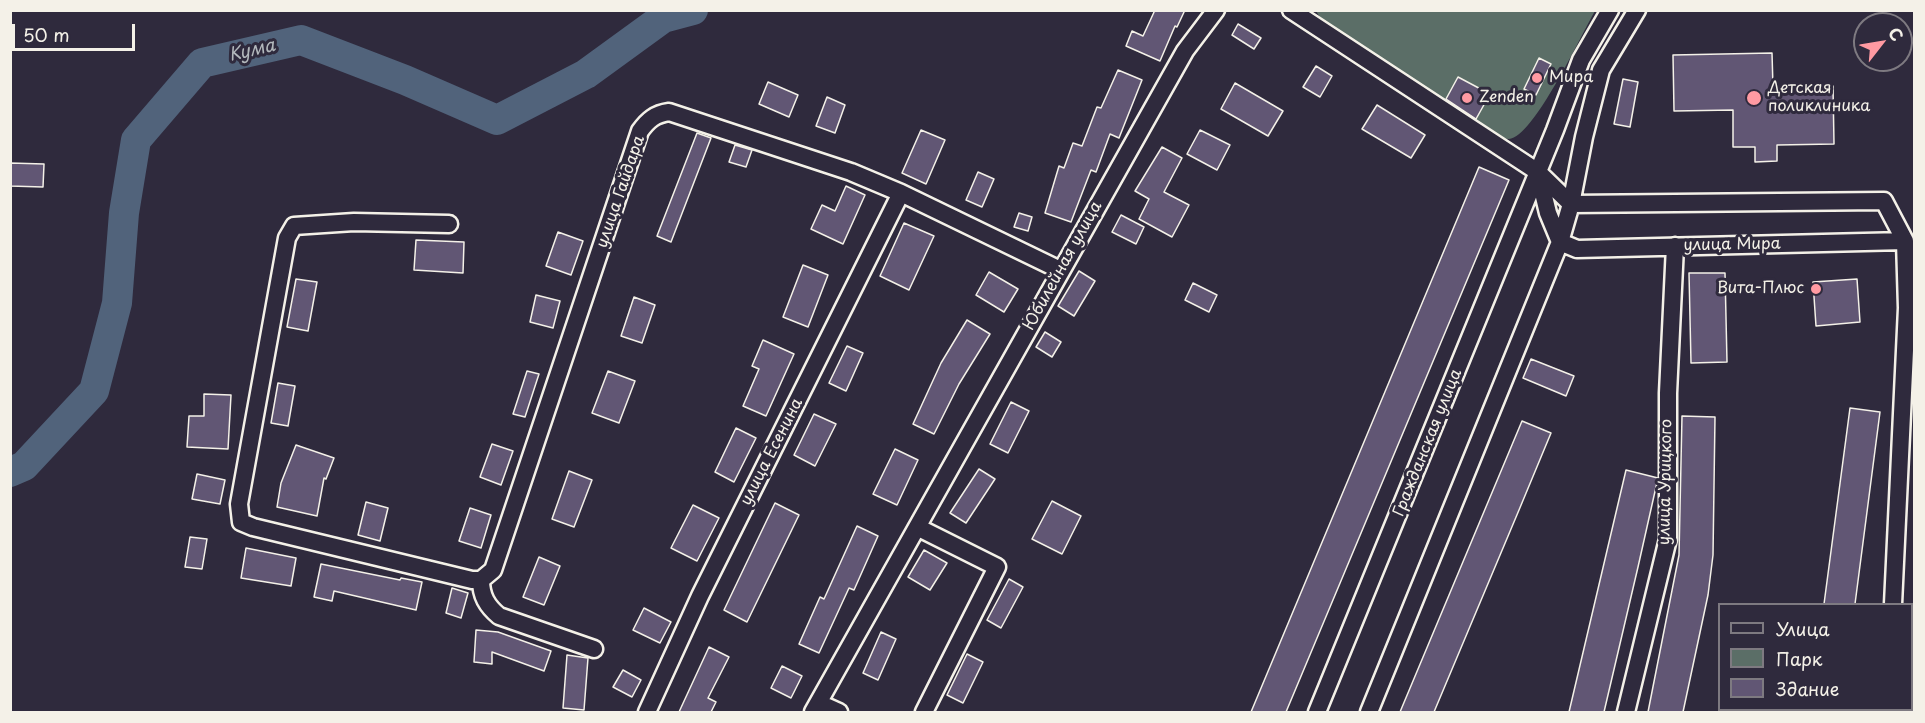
<!DOCTYPE html>
<meta charset="utf-8">
<style>
body{margin:0}
#map{position:relative;width:1925px;height:723px;overflow:hidden;background:#2f2a3d;font-family:"Playpen Sans",sans-serif}
canvas{display:block}
.frame{position:absolute;inset:0;border:12px solid #f4f1e8;pointer-events:none}
.legend{position:absolute;left:1718px;top:603px;width:195px;height:108px;box-sizing:border-box;background:#2f2a3d;border:2px solid #7e7a81;margin:0;padding:8px 10px;list-style:none;font-size:18px;color:#f4f1e8}
.legend li{display:flex;align-items:center;gap:12px;height:30px}
.legend b{width:30px;border:2px solid #7e7a81}
.north{position:absolute;left:1853px;top:12px;width:60px;height:60px;box-sizing:border-box;background:#2f2a3d;border:2px solid #7e7a81;border-radius:50%;rotate:59deg;font-size:16px;font-weight:700;line-height:24px;text-align:center;color:#f4f1e8}
.north::after{content:'';display:block;margin:auto;width:21px;height:27px;background:#ff9aa2;clip-path:polygon(50% 0,100% 100%,50% 72%,0 100%)}
.scale{position:absolute;left:12px;top:24px;width:123px;height:27px;box-sizing:border-box;border:3px solid #f4f1e8;border-top:0;padding-left:8px;font-size:18px;line-height:21px;white-space:nowrap;color:#f4f1e8;-webkit-text-stroke:4px #2f2a3d;paint-order:stroke}
</style>
<div id="map">
<canvas width="1925" height="723"></canvas>
<div class="frame"></div>
<ul class="legend">
<li><b style="height:8px;background:#2f2a3d"></b>Улица</li>
<li><b style="height:16px;background:#5b6e67"></b>Парк</li>
<li><b style="height:16px;background:#615674"></b>Здание</li>
</ul>
<div class="north">С</div>
<div class="scale">50 m</div>
</div>
<script>
const context = document.querySelector('canvas').getContext('2d');
context.lineJoin = 'round';
function fillPath(path, color) { context.fillStyle = color; context.fill(path, 'evenodd'); }
function trace(path, color, width, dash) { context.strokeStyle = color; context.lineWidth = width; context.lineCap = dash ? 'butt' : 'round'; context.setLineDash(dash || []); context.stroke(path); }
function write(font, color, halo, rows, align = 'center') {
  context.font = font + ' "Playpen Sans",sans-serif'; context.lineWidth = 6; context.setLineDash([]); context.textBaseline = 'middle'; context.strokeStyle = halo; context.fillStyle = color; for (const [text, x, y, turn = 0] of rows) {
    context.save(); context.translate(x, y); context.rotate((+turn || 0) * Math.PI / 180); context.textAlign = isNaN(turn) ? turn : align; if (halo) context.strokeText(text, 0, 0); context.fillText(text, 0, 0); context.restore();
  }
}
fillPath(new Path2D(`
 M1316,11H1595C1581,35 1534,137 1509,139C1502,139 1490,132 1483,129L1323,22Z`), '#5b6e67');
trace(new Path2D(`
 M10,472L24,466L94,391L117,303L124,213L136,140L202,63L301,40L405,80L497,120L586,74L663,18L693,10`), '#51637b', 30);
const building = new Path2D(`
 M1155,10H1185L1177,27L1175,26L1160,61L1126,46L1132,31L1143,36Z
 M1238,24L1261,38L1254,49L1232,35Z
 M1772,53L1773,87L1833,86L1834,144L1777,145V161L1755,162V147H1733V110L1674,111L1673,55Z
 M1539,58L1551,64L1536,95L1524,89Z
 M1316,66L1332,76L1320,97L1303,87Z
 M1118,70L1142,80L1119,138L1110,134L1096,172L1091,170L1071,222L1045,213L1059,166L1064,168L1073,143L1082,146L1097,107L1101,108Z
 M1458,77L1490,94L1476,119L1446,99Z
 M1623,79L1638,82L1630,127L1614,124Z
 M768,82L798,95L789,117L759,104Z
 M1235,83L1283,111L1268,136L1221,109Z
 M827,97L845,105L835,133L816,126Z
 M1377,105L1425,135L1411,158L1362,129Z
 M921,130L945,140L926,184L902,173Z
 M1200,130L1230,145L1217,170L1187,154Z
 M697,133L711,138L671,242L657,236Z
 M735,145L752,150L746,167L729,162Z
 M1162,147L1182,158L1164,192L1189,205L1172,237L1139,219L1149,199L1135,191Z
 M10,163L44,164L43,187L10,186Z
 M1479,167L1509,180L1286,712H1251Z
 M978,172L994,179L982,207L966,200Z
 M846,186L865,195L843,244L811,229L822,205L835,211Z
 M1019,213L1032,217L1028,231L1014,227Z
 M1121,215L1144,227L1136,244L1112,232Z
 M904,223L934,236L909,290L880,276Z
 M558,232L583,241L571,275L546,266Z
 M416,240L464,242L463,273L414,270Z
 M803,265L828,275L808,327L783,317Z
 M1079,271L1095,281L1074,316L1058,306Z
 M989,272L1018,289L1004,312L976,295Z
 M1689,273H1725L1727,362L1691,363Z
 M296,279L317,282L308,331L287,327Z
 M1857,279L1860,322L1816,326L1813,282Z
 M1193,283L1217,295L1209,312L1185,300Z
 M536,295L560,301L553,328L530,322Z
 M634,297L655,305L642,343L621,336Z
 M967,320L990,334L959,384L934,434L913,424L941,363Z
 M1045,332L1061,342L1052,357L1036,347Z
 M763,340L794,354L766,416L743,406L759,369L752,366Z
 M847,346L863,353L846,391L829,383Z
 M1531,359L1574,376L1566,396L1523,378Z
 M527,371L539,374L525,417L513,414Z
 M608,371L635,381L619,423L592,413Z
 M278,383L295,386L288,426L271,423Z
 M204,394L231,395L228,449L187,447L189,416H204Z
 M1011,402L1029,411L1008,453L990,444Z
 M1850,408L1880,412L1855,604H1824Z
 M814,414L836,424L815,466L794,455Z
 M1682,416L1715,417L1713,555L1708,595L1683,712H1648L1679,555Z
 M1522,421L1551,433L1519,510L1434,712H1400Z
 M736,428L756,438L734,482L715,472Z
 M492,444L513,451L501,485L480,477Z
 M296,445L334,458L326,479L324,478L317,516L277,507L281,483Z
 M895,449L918,460L897,505L873,494Z
 M979,469L995,479L966,523L950,513Z
 M1626,470L1658,478L1638,567L1604,712H1569Z
 M569,471L592,480L574,527L552,519Z
 M197,474L225,480L220,504L192,499Z
 M1052,501L1081,516L1062,554L1032,539Z
 M366,502L388,508L380,541L358,535Z
 M775,503L799,515L747,622L724,610Z
 M693,505L719,518L697,561L671,548Z
 M470,508L491,515L481,548L459,541Z
 M857,526L878,536L854,590L849,588L819,653L799,644L820,597L824,599Z
 M190,537L207,539L202,569L185,567Z
 M246,548L296,558L291,586L241,578Z
 M924,550L947,563L930,590L908,577Z
 M539,557L560,566L544,605L523,597Z
 M321,564L400,580L401,578L422,582L416,610L334,591L332,601L314,597Z
 M1009,579L1023,587L1001,628L987,620Z
 M452,588L468,593L461,618L446,613Z
 M644,608L671,622L660,643L633,630Z
 M476,630L498,632L551,651L544,671L492,652V664L474,662Z
 M881,632L896,639L878,680L863,673Z
 M709,647L729,657L708,698L716,702L711,712H679Z
 M967,654L983,662L963,703L947,695Z
 M567,655L588,658L584,710L563,708Z
 M782,666L802,676L791,698L771,688Z
 M623,670L641,680L632,697L613,687Z`);
fillPath(building, '#615674');
trace(building, '#f4f1e8', 1.5);
const minor = new Path2D(`
 M1291,10L1538,172L1571,204
 M1538,172L1548,213L1560,242L1577,249L1905,241
 M1571,204L1884,201L1905,241L1907,308L1893,604
 M449,224L354,222L294,226L287,238L239,504L241,522L253,527L472,580H481L493,570L640,131C648,120 655,114 669,112L851,172L901,193L1060,270
 M917,527L997,567L924,712
 M481,580C481,596 487,606 499,616L594,649
 M1912,635H1914
 M819,703L839,712
 M647,712L700,596L901,193
 M813,712L1185,51L1216,10
 M1317,712L1555,130L1581,60L1610,10
 M1369,712L1560,242L1571,204L1584,137L1601,70L1637,10
 M1626,712L1668,539V393L1675,246
 M1890,712V710`);
trace(minor, '#f4f1e8', 21);
trace(minor, '#2f2a3d', 16);
for (const [x, y, r, color] of [
 [1537,78,6,"#ff9aa2"],
 [1467,98,6,"#ff9aa2"],
 [1754,98,8,"#ff9aa2"],
 [1816,289,6,"#ff9aa2"]
]) { const dot = new Path2D(); dot.arc(x, y, r, 0, 2 * Math.PI); context.fillStyle = color; context.fill(dot); trace(dot, '#2f2a3d', 2); }
write('16px', '#f4f1e8', '#2f2a3d', [
 ["Мира",1549,78],
 ["Детская",1768,89],
 ["поликлиника",1768,107],
 ["Zenden",1479,98],
 ["Вита-Плюс",1804,289,"right"]
], 'left');
write('16px', '#f4f1e8', '#2f2a3d', [
 ["улица Гайдара",621,192,-71],
 ["улица Мира",1732,245,-1],
 ["Юбилейная улица",1063,266,-61],
 ["Гражданская улица",1428,443,-68],
 ["улица Есенина",772,452,-63],
 ["улица Урицкого",1666,482,-89]
]);
write('italic 18px', '#b3b8bc', '#2f2a3d', [
 ["Кума",252,51,-13]
]);
</script>
